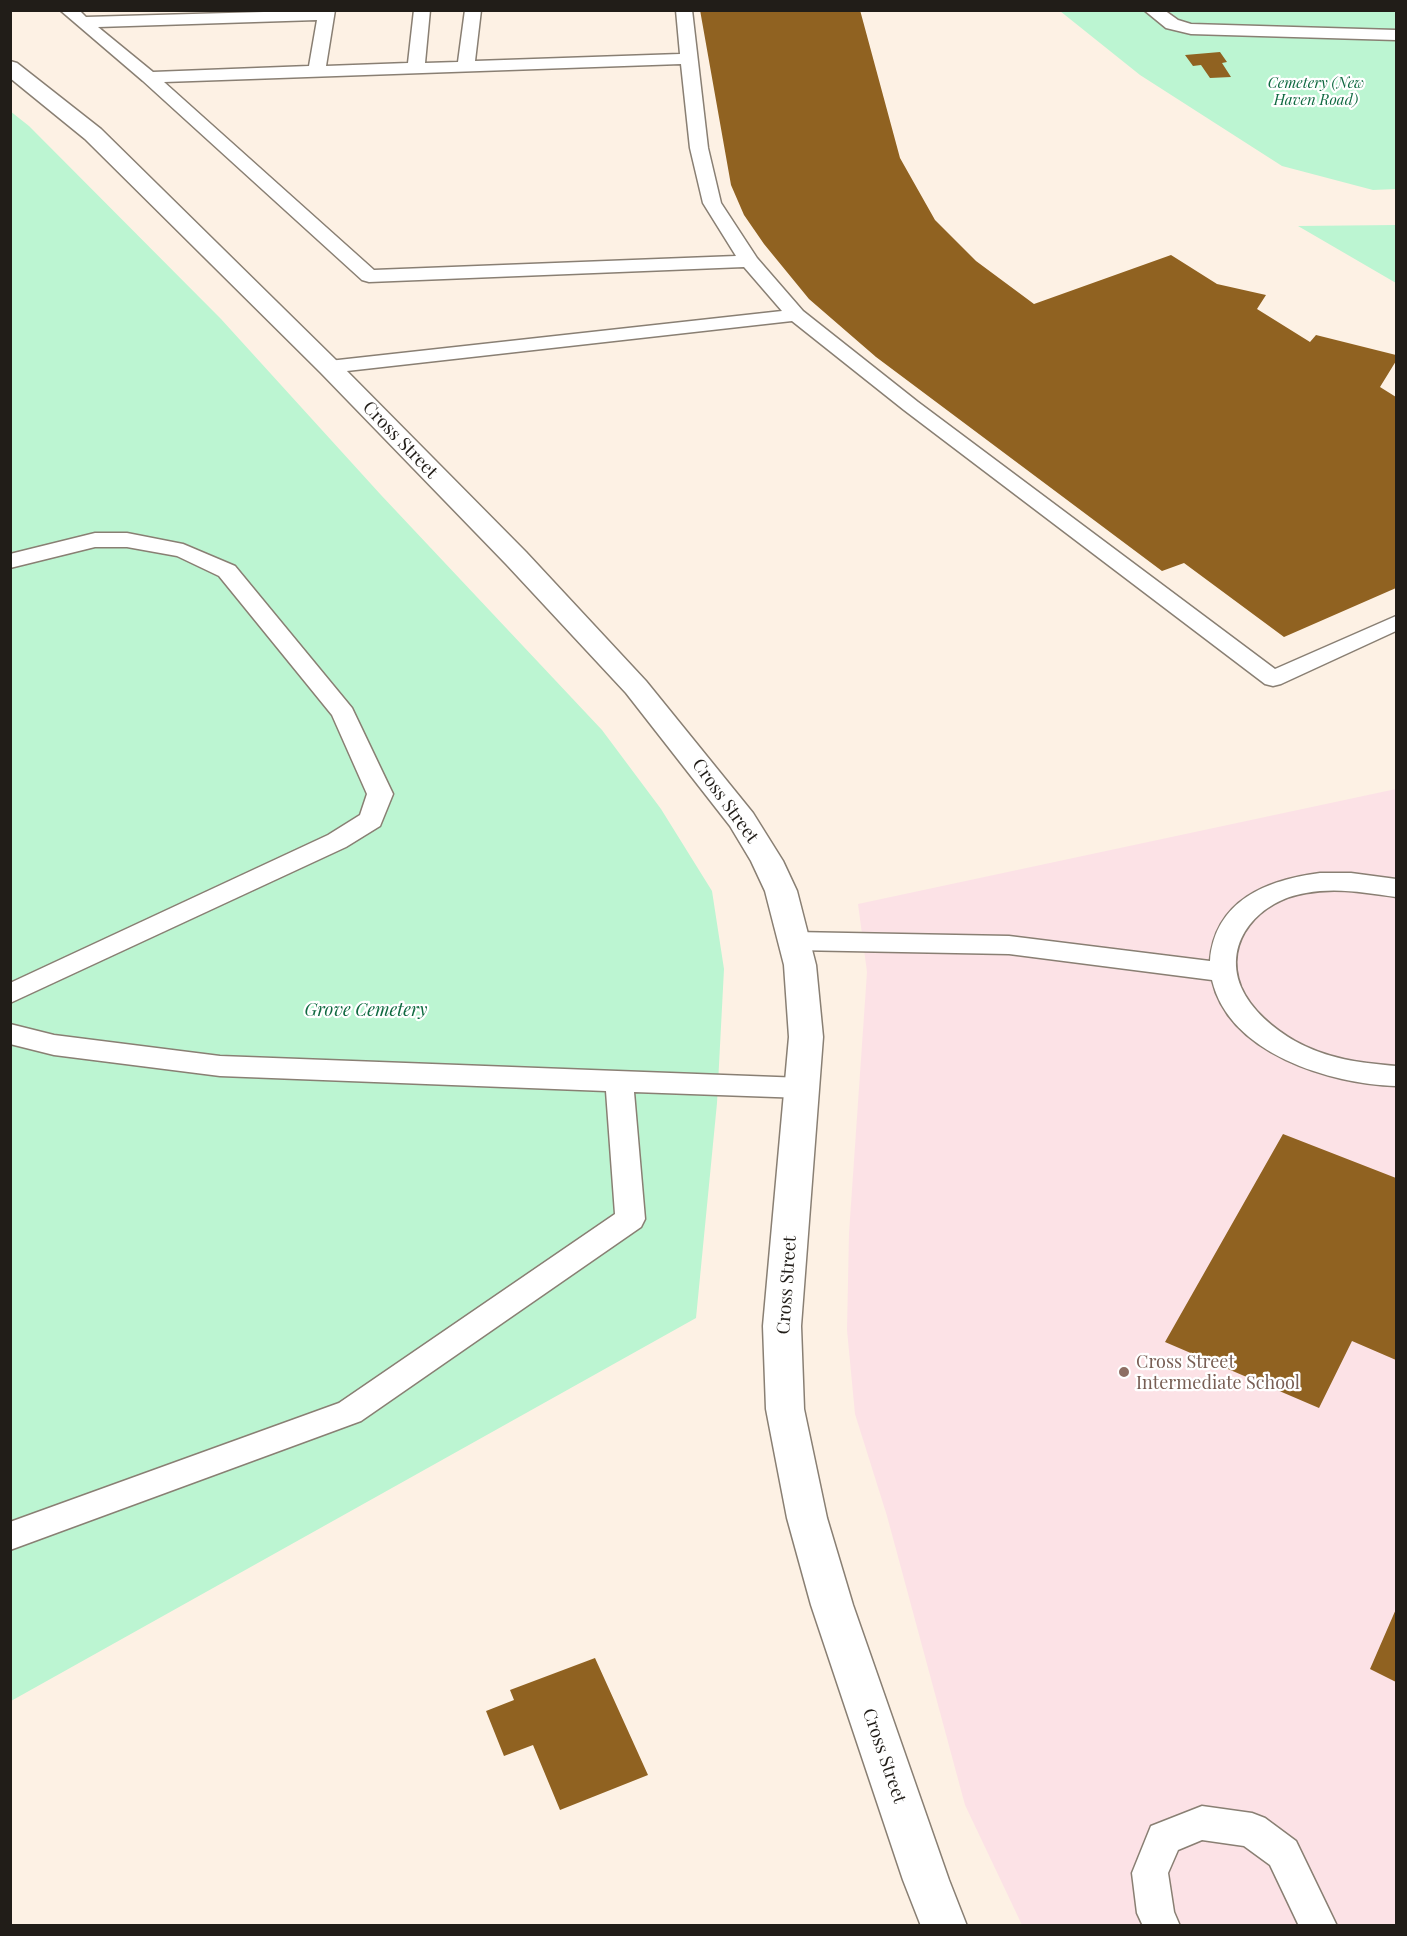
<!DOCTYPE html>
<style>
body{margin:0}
#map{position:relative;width:1407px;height:1936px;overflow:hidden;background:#fdf1e4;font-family:"Playfair Display",serif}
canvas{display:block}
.frame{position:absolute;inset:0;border:12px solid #211d18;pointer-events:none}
</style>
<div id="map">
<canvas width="1407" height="1936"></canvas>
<div class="frame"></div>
</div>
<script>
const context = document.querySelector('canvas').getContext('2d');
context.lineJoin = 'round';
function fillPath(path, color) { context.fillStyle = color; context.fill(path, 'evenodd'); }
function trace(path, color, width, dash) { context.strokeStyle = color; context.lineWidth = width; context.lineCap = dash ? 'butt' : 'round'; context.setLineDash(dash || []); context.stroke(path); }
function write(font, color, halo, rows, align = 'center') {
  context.font = font + ' "Playfair Display",serif'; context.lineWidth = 4.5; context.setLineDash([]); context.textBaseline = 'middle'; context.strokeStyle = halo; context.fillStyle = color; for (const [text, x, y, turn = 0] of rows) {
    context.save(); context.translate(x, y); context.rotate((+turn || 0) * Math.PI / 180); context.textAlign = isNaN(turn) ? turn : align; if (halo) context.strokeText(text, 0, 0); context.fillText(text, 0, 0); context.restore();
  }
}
fillPath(new Path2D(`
 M1396,789V1925H1022L965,1805L887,1516L855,1414L847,1330L849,1233L867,972L858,904Z`), '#fce2e6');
fillPath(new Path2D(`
 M1060,11H1396V189L1373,190L1282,166L1140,75Z
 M10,111L29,126L221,319L381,495L602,730L661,809L712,891L724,969L717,1103L696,1318L11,1701Z
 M1396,225V283L1298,226Z`), '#bcf5d2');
fillPath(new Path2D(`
 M700,10H860L900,158L935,220L976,261L1034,304L1171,255L1217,284L1266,295L1257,309L1310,342L1316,335L1396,355V361L1380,387L1396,397V588L1284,637L1184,563L1162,571L876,357L809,299L764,244L744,215L731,185Z
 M1220,52L1227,62L1222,63L1231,77L1210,78L1201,65L1193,66L1185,55Z
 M1283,1134L1396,1178V1360L1352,1341L1319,1408L1165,1342Z
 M1396,1609V1682L1370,1669Z
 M595,1658L648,1775L560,1810L533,1745L504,1756L486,1711L514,1700L510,1690Z`), '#906221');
const service = new Path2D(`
 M60,10H79L86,17L335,10L326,66L408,63L414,10H430L425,63L458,62L465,10H481L475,61L680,54L676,10H692L708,148L721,203L757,258L803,311L918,402L1275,669L1396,616V631L1281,684L1273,686L1265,684L904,410L792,321L329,373L322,371L319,367L322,363L329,361L782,311L744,267L369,282L362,280L143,81ZM317,20L309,66L153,72L98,27ZM681,64L690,148L703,203L736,256L374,270L164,82Z
 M1144,10H1164L1178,20L1191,24L1396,30V40L1191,34L1166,28Z
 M95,533H127L183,544L235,566L352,708L393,794L380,826L346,847L10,1003V983L328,835L360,815L367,794L332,715L219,576L177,556L127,547H95L10,568V554Z
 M1320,873H1351L1396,879V897C1366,893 1337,887 1306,893C1261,900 1222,940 1241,987C1251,1010 1274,1029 1295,1041C1327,1059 1361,1063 1396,1066V1086C1331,1084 1229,1054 1212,980L1009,954L794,950L785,947L781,941L785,935L794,932L1009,936L1210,961C1215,900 1267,880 1320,873Z
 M10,1024L54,1035L220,1056L803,1078L813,1081L817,1088L813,1095L803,1098L634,1092L645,1219L641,1227L361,1421L10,1550V1522L339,1403L615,1214L606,1091L220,1076L54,1055L10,1044Z
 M1202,1806L1252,1813L1265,1818L1296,1841L1337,1926H1299L1270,1865L1244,1846L1202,1840L1178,1850L1168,1873L1174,1912L1180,1926H1143L1137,1913L1132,1873L1151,1826Z`);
const tertiary = new Path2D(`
 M10,61L17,63L101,129L338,362L526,552L646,681L753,813L783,861L797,891L816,965L823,1037L801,1326L804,1409L827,1518L853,1605L949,1880L967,1926H921L903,1880L811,1605L787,1518L766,1409L763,1326L789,1037L784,965L765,891L751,861L730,826L626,693L506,564L320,372L85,139L10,78Z`);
trace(service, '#897f73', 3);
trace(tertiary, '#897f73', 3);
fillPath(service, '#fff');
fillPath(tertiary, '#fff');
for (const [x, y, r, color] of [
 [1124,1372,6,"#8d6e63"]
]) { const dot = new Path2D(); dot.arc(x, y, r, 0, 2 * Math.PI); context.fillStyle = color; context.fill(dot); trace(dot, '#fff', 2); }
write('italic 15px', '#0f6940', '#fff', [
 ["Cemetery (New",1316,83],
 ["Haven Road)",1316,100]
]);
write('18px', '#211d18', '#fff', [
 ["Cross Street",400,440,46],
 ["Cross Street",725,801,54],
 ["Cross Street",787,1285,-86],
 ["Cross Street",884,1756,71]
]);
write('italic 18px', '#0f6940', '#fff', [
 ["Grove Cemetery",366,1010]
]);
write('18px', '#785e54', '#fff', [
 ["Cross Street",1136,1362],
 ["Intermediate School",1136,1383]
], 'left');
</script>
